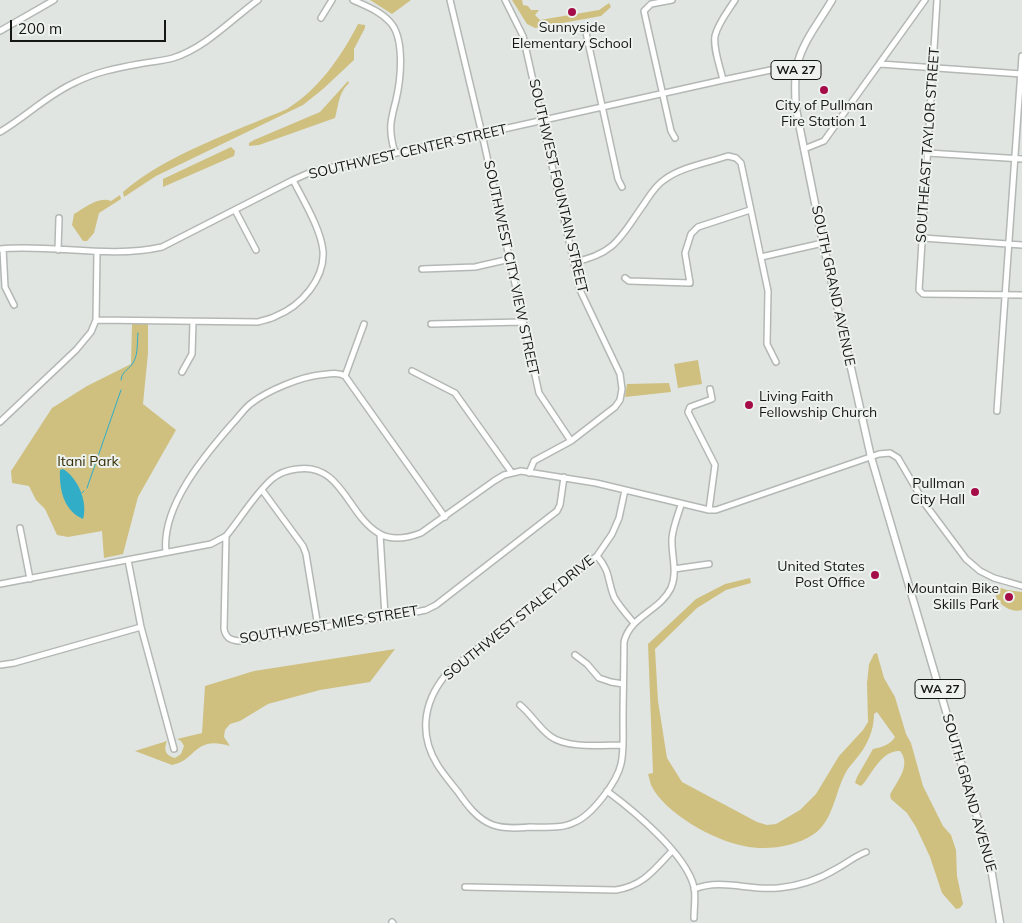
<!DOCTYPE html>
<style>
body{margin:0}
#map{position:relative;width:1022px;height:923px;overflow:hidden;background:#e0e5e2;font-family:Mulish,sans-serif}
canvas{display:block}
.scale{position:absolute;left:10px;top:20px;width:156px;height:22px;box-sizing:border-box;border:2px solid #151716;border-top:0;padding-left:6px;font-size:15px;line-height:18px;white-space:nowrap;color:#151716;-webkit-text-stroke:4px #edf2ef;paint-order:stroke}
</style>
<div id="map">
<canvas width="1022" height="923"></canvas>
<div class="scale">200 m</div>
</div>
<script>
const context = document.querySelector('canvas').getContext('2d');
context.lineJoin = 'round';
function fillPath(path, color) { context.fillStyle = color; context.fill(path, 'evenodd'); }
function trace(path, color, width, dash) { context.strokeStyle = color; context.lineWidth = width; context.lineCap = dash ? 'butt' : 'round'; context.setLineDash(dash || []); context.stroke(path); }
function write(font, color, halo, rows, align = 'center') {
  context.font = font + ' Mulish,sans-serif'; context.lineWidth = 4; context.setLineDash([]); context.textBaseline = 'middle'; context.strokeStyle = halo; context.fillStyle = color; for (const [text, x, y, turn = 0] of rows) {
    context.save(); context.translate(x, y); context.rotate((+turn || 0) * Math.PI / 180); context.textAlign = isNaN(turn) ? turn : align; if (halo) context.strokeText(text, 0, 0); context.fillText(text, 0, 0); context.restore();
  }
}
fillPath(new Path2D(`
 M370,0H411L392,14Z
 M512,0H522L523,5L528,6L531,10H539L535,15L540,20L599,10L609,3L611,7L601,16L535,28L527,24Z
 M358,24L365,25V28L354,49V60L323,89L303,105L156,176L124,197L123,192C165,155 236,131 287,109C319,89 341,57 358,24Z
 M348,81L349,83C338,94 339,104 335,118L259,145L249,146V143L254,140L320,112Z
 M231,147L235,151L234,156L163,187V179Z
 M120,195L121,199L99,213L94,233L87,241H83L72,225L74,214C85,208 98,196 111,201Z
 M132,324H148V353L143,404L176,430L138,497L123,554L104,558L102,531L68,537L57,535L45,509L36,500L29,486L12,483L11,471L52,408L87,386L131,364Z
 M698,360L702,384L678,388L674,364Z
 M669,383L671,392L625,397L627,384Z
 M750,578L751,583L726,590L697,608L655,649L658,701L667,758L682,782L757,822L767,825L776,824L800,810L816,794L839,756L863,730L868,722L867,683L869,664L874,654L877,653L884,678L895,697L906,734L911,743L923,786L943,826L951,835L956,850L957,876L963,904L960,908L956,909L942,893L930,857L916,827L907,813L891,799L890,795C896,782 912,766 900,751C883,750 873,771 864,783L861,786L855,783L857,777L873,749C882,747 890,745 895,737L877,712L874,714C874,731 867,746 856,759C852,764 847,769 845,774C835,793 833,821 814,834C795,847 766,851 744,846C715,841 664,813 651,785C650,782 649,777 648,774L653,773L648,644L696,599L725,584Z
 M995,586L1007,590L1022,592V610C1013,613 1002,607 997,599C995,595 995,590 995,586Z
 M395,649L370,682L320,690L268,704L240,721L230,724L225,730L224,737L230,746C194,735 197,760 172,765L135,751L167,741C163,750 166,756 175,758L181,754L184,746L181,741L177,739L202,733L205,686L254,671Z`), '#cfc080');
fillPath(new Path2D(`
 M63,469C78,478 88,502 83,519C64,511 59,490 60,470Z`), '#31adc8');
trace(new Path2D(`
 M121,380C122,370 130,370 134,361C138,354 137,342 138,333
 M87,488L121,390
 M82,493L84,491`), '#31adc8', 1);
const minor = new Path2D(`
 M353,0C366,6 380,11 390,22C405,38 401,79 396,100C394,108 392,115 391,123C390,133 392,143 395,153
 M450,0L482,134L539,393L571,441
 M505,0L523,36L580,290L620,374L622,389L620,400L615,407L571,441L534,461L529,473
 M672,0L651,4L644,11L671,131L675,138
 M937,0L919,290L923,294L1022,295
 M321,18L332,0
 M585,28L618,179L622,187
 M0,31L54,0
 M880,64L1022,74
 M723,80C720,66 713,49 715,36C718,23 728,11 735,0
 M0,132C27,116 47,95 76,82C96,72 117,68 139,64C150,62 162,61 173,58C205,48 231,20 258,0
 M804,149L824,141L925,0
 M928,153L1022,159
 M235,210L256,250
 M923,238L1022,245
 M0,249C54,244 108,259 162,247L293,180L311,172L723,80L785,67L796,66
 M3,249L5,287L14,305
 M58,250L59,218
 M761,257L823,243
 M574,262C616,254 621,236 644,204C650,195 655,186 664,180C681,167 707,163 728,156L736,158L741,163L768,291L767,344L776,362
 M422,269L475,267L510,259
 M625,278L629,281L690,283L685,253L691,234L698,227L750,210
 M96,320L258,322C264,320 271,319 276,316C301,306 325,279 323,251C321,229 303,200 293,180
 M431,324L523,322
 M412,371L455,393L512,473
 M182,372L192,354L193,322
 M345,376L364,324
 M997,411L1022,56
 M0,422L76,350L91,332L96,320L97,252
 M262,490L303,546L306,554L318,627
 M625,490L619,518L612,534L597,556L450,670C425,697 417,731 437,764C443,774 451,783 458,792C467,805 477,819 493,825C505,829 518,828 530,827C545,827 562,829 575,822C592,815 617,782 621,764C624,751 623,736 623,722C623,696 624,669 624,642C630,616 660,611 671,588C678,572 671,555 672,538C673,527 678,515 681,505
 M709,510L715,465L688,412L690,407L712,399L710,389
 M20,528L30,579
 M380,534L385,616
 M226,536L224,629C226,638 230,640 239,641L416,612L426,610L436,605L557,511L560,505L564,477
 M166,552C161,507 204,456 232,424C239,417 245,407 253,402C269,390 301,377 319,375C329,374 337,372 345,376L445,517
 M597,556C611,572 607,580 614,597C619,606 627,615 634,623
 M128,560L141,627L174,749
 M674,569L709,564
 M0,584L211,544L226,536C241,518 254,495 272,479C279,473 288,470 297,469C342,462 348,517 380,534C393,541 408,538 421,533L494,481L504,475L521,471L596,483L709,510H716L879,454L890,453L898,458L925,504L966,559L980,571L994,578L1022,586
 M575,655L587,664L599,678L611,682L623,684
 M0,665L14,663L141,627
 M520,705C531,714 538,727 550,736C567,749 602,745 623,745
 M607,791C634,811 686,854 694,887C696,896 694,908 694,918
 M465,887L616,890C643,886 654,870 672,851
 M694,889C722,878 749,891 778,888C799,886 818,880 836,869C847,863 855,856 866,852
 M392,922L393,923`);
const major = new Path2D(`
 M832,0C820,21 802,42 797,66C794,80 795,95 796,109L823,243L871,457L980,827L992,874L1000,923`);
trace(minor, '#b4b8b5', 8);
trace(major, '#b4b8b5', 9);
trace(minor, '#fff', 5);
trace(major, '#fff', 6);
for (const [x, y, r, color] of [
 [572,12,5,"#a40d48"],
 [824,90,5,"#a40d48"],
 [749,405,5,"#a40d48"],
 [975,492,5,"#a40d48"],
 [875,575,5,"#a40d48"],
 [1009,597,5,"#a40d48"]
]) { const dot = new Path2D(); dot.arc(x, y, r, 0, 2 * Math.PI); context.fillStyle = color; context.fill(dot); trace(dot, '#edf2ef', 2); }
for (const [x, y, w] of [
 [796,70,50],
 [940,689,50]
]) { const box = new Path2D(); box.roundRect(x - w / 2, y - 9.5, w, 19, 4); context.fillStyle = '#edf2ef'; context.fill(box); trace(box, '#151716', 1); }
write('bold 12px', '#151716', null, [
 ["WA 27",796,70],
 ["WA 27",940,689]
]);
write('14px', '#151716', '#edf2ef', [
 ["Sunnyside",572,28,"center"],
 ["Elementary School",572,44,"center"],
 ["City of Pullman",824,106,"center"],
 ["Fire Station 1",824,122,"center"],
 ["Living Faith",759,397,"left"],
 ["Fellowship Church",759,413,"left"],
 ["Pullman",965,484],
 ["City Hall",965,500],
 ["United States",865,567],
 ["Post Office",865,583],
 ["Mountain Bike",999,589],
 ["Skills Park",999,605]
], 'right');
write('14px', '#151716', '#edf2ef', [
 ["SOUTHEAST TAYLOR STREET",928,145,-86],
 ["SOUTHWEST CENTER STREET",408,152,-13],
 ["SOUTHWEST FOUNTAIN STREET",558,186,77],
 ["SOUTHWEST CITY VIEW STREET",511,268,78],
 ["SOUTH GRAND AVENUE",833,286,78],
 ["SOUTHWEST STALEY DRIVE",519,618,-39],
 ["SOUTHWEST MIES STREET",329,625,-9],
 ["SOUTH GRAND AVENUE",969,793,74]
]);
write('14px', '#352d05', '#edf2ef', [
 ["Itani Park",88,462]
]);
</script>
